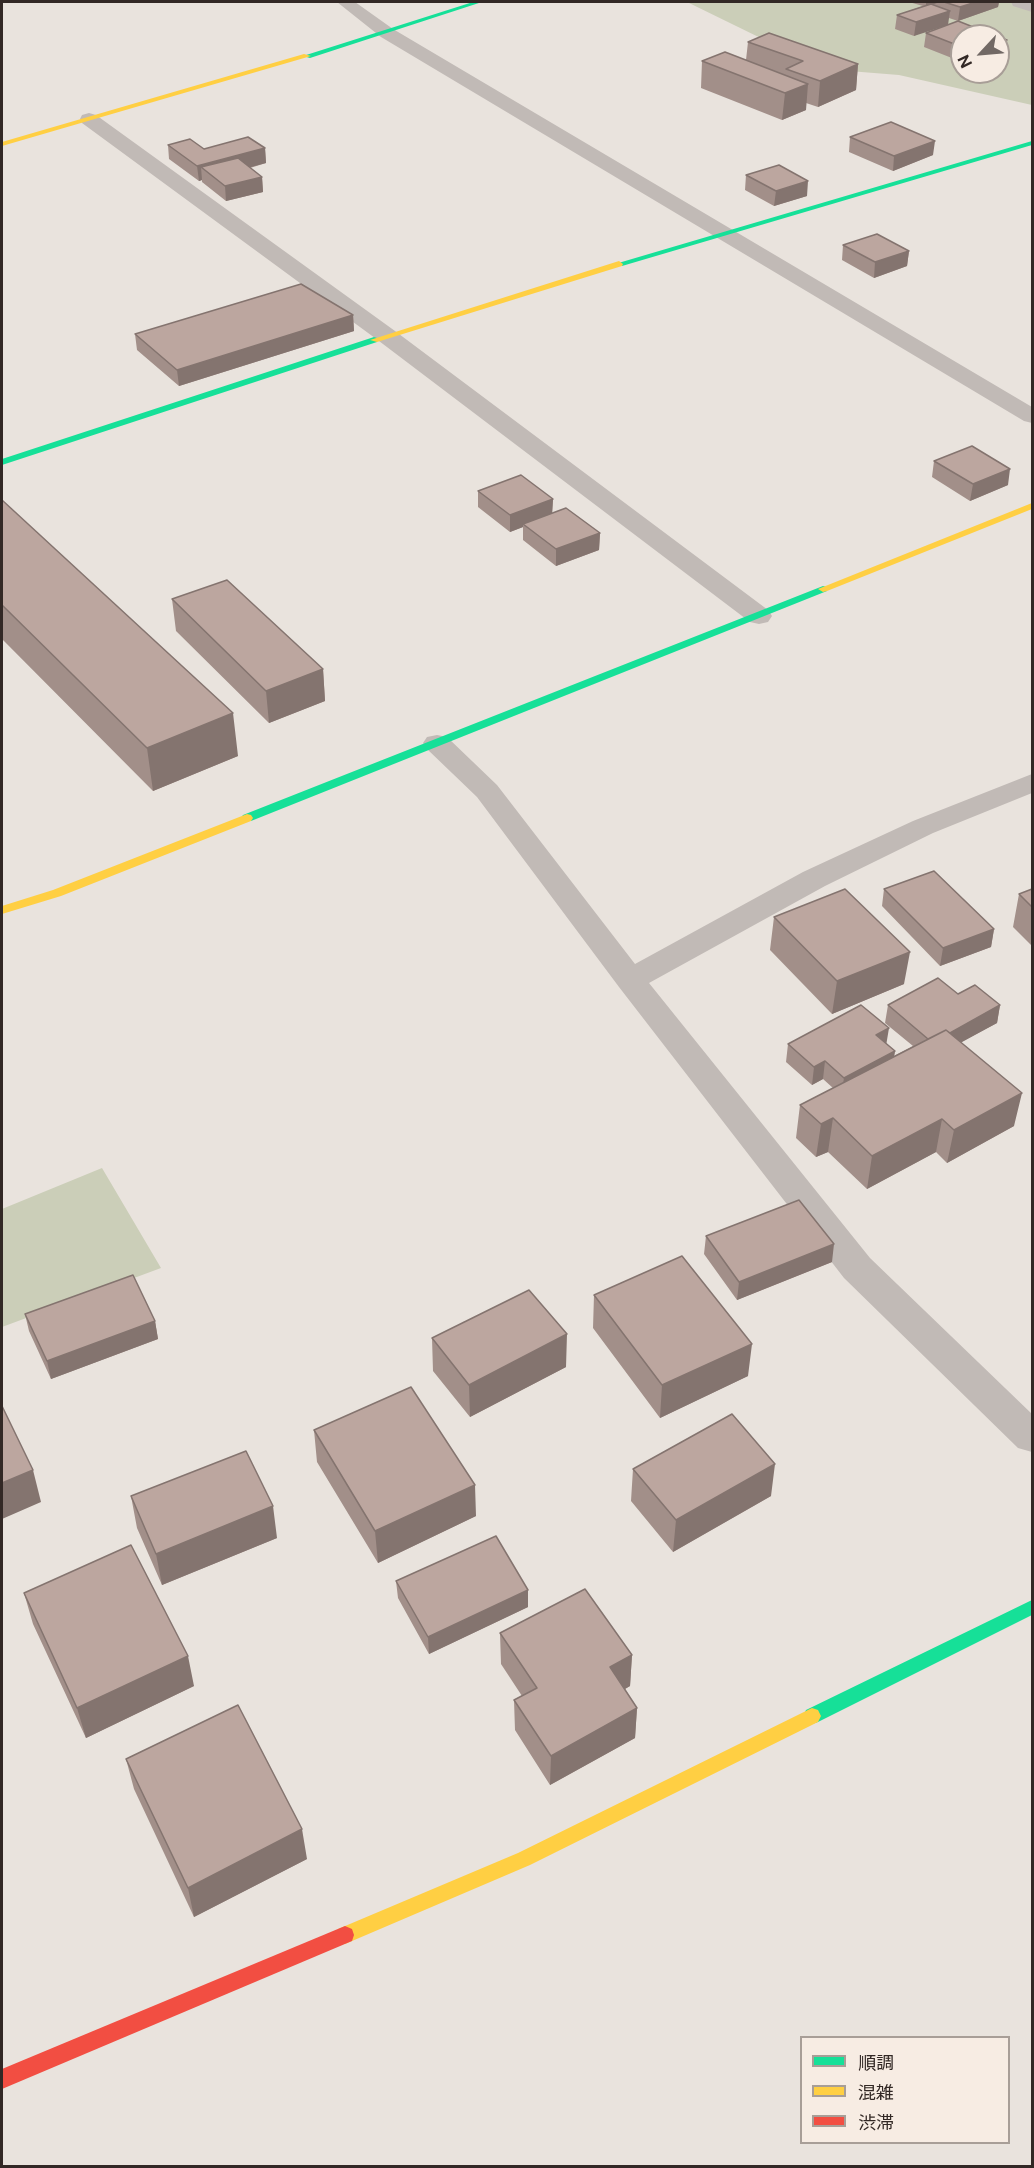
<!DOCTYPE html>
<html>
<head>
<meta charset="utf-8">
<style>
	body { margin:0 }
	#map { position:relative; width:1034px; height:2168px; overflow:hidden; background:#e9e3dd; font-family:"Public Sans","Noto Sans JP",sans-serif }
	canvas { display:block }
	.frame { position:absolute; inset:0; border:3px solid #322825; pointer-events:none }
	.legend { position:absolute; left:800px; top:2036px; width:210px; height:108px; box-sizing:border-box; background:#f7ece3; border:2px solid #a89e97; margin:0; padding:8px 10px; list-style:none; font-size:18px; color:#322825 }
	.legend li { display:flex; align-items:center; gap:12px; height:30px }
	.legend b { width:30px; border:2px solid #a89e97 }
	.north { position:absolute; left:950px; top:24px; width:60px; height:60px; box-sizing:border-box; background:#f7ece3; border:2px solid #a89e97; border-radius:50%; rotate:244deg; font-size:16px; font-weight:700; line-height:24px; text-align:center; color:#322825 }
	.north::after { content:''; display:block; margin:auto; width:21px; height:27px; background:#726965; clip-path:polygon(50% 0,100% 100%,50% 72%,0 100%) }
</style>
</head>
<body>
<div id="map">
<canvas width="1034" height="2168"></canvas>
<div class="frame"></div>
<ul class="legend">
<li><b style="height:8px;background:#16e098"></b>順調</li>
<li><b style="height:8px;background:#ffcf43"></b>混雑</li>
<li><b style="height:8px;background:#f24e42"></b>渋滞</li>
</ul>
<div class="north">N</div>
</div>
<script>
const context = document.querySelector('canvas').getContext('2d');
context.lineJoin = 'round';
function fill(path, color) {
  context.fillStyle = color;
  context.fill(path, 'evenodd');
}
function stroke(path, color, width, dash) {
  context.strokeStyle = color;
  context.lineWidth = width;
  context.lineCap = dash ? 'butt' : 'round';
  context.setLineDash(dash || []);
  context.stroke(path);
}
fill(new Path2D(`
	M687 2H1019L1032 7V105L899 75 824 69ZM962 36H998V72H962Z
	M102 1168 161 1268 2 1327V1209Z`), '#cbceb8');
fill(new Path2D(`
	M337 2H355L393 29 1032 407V423L1024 421 381 37Z
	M1011 2H1032V12L1013 6Z
	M89 113 96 115 395 331 768 610 772 616 768 622 759 624 750 622 379 341 82 123 80 119 82 115Z
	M437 735 447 737 497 785 635 964 803 872 913 821 1032 774V793L933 833 825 886 649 983 870 1258 1032 1414V1452L1018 1448 844 1278 619 987 477 797 427 749 423 743 427 737Z`), '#c1bab6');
fill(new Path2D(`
	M473 2H482L310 58 303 56Z
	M1032 141V145L622 266 615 264Z
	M374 337 377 338V342L2 465V459Z
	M823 586 827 587V591L251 821H243L241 818 243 815Z
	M1032 1600V1615L818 1722 812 1724 806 1722 803 1716 806 1710Z`), '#16e098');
fill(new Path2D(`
	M304 54 311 56 2 146V142Z
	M619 261 623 264 622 266 377 342 370 340Z
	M1032 503V509L827 591 823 592 818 589Z
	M247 814 251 815 253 818 251 821 61 896 2 914V906L53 890Z
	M812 1708 818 1710 821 1716 818 1722 530 1865 345 1944 338 1941 336 1935 338 1929 518 1853Z`), '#ffcf43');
fill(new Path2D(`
	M345 1926 352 1929 354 1935 352 1941 2 2089V2069Z`), '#f24e42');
fill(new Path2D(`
	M909 2H999L998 7 958 21 949 18 914 36 895 29 897 15 923 6Z
	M926 33 962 36V62L924 47Z
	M748 42 858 64 856 90 818 107 806 103V110L782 120 701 88 702 61 746 60Z
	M850 137 933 155 893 171 849 152Z
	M168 145 204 149 265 148 266 163 250 168 262 177 263 192 226 201 202 182V180L199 181 169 159Z
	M746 175 807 196 774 206 745 190Z
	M843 245 909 251 907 266 874 278 842 260Z
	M353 315 354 331 179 386 137 350 135 334Z
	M934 461 1008 485 970 501 932 477Z
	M478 491 553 499 552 513 600 533 599 550 556 566 523 540V527L510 532 478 507Z
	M2 500 238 756 153 791 2 639Z
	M172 599 323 669 325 701 269 723 176 631Z
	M884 889 994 929 991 947 940 966 882 906Z
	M1032 889V946L1013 927 1019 894Z
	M774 917 904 984 832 1014 770 950Z
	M958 994 1000 1005 997 1023 961 1042 1014 1126 947 1163 936 1152 867 1189 828 1152 816 1157 796 1138 800 1105 833 1088 823 1079 812 1085 786 1062 788 1044H886L895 1051 894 1056 913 1046 885 1023 888 1005Z
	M706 1236 832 1262 737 1300 704 1254Z
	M594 1295 748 1376 660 1418 593 1328Z
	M25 1314 155 1321 158 1339 51 1379 29 1331Z
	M432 1338 566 1367 470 1417 433 1371Z
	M314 1430 476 1516 378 1563 317 1462Z
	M633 1469 771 1496 673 1552 631 1501Z
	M131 1496 277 1538 162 1585 137 1528Z
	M396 1581 528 1590V1607L429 1654 398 1598Z
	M24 1593 194 1686 86 1738 33 1624Z
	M500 1633 632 1655 630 1686 625 1689 637 1708 635 1738 550 1785 515 1730 514 1700 522 1696 501 1664Z
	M126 1759 307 1859 194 1917 134 1789Z`), '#a28f89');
fill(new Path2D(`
	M926 2H937V3L926 7Z
	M976 2H999L998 7 958 21 960 7Z
	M950 11 948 25 914 36 916 22Z
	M1007 40 1005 54 998 57V43Z
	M858 64 856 90 818 107 820 81Z
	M808 84 806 110 782 120 785 93Z
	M935 141 933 155 893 171 894 156Z
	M265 148 266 163 213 177 201 167 202 180 199 181 197 166Z
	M262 177 263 192 226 201 225 186Z
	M808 181 807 196 774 206 776 191Z
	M909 251 907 266 874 278 875 262Z
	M353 315 354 331 179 386 177 370Z
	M1010 469 1008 485 970 501 973 484Z
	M553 499 552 516 523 524V527L510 532V515Z
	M600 533 599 550 556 566V549Z
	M323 669 325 701 269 723 266 691Z
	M233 713 238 756 153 791 147 748Z
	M994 929 991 947 940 966 943 948Z
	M910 952 904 984 832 1014 837 981Z
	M1000 1005 997 1023 929 1060 932 1042Z
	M889 1028 886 1046 876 1035Z
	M895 1051 892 1069 841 1096 844 1078Z
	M825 1061 823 1079 812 1085 814 1067Z
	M1022 1093 1014 1126 947 1163 954 1130Z
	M833 1118 828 1152 816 1157 821 1124Z
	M942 1119 936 1152 867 1189 872 1156Z
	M834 1244 832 1262 737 1300 739 1282Z
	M155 1321 158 1339 51 1379 47 1361Z
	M567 1334 566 1367 470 1417 469 1385Z
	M752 1344 748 1376 660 1418 662 1385Z
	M775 1464 771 1496 673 1552 676 1520Z
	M33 1470 41 1502 2 1519V1483Z
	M475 1485 476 1516 378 1563 375 1531Z
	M273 1506 277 1538 162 1585 156 1554Z
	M528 1590V1607L429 1654 428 1637Z
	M632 1655 630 1686 609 1698 610 1667Z
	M188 1656 194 1686 86 1738 77 1708Z
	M637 1708 635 1738 550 1785 551 1756Z
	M302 1829 307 1859 194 1917 188 1888Z`), '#84746f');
const building = new Path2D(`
	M944 2H976L960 7Z
	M931 4 950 11 916 22 897 15Z
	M958 21 996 36H962V47L926 33Z
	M769 33 858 64 820 81 786 69 803 61 748 42Z
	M998 37 1007 40 998 43Z
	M725 52 808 84 785 93 702 61Z
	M891 122 935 141 894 156 850 137Z
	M248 137 265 148 197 166 168 145 190 139 204 149Z
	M238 158 262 177 225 186 201 167Z
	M779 165 808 181 776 191 746 175Z
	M877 234 909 251 875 262 843 245Z
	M301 284 353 315 177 370 135 334Z
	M972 446 1010 469 973 484 934 461Z
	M521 475 553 499 510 515 478 491Z
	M2 500 233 713 147 748 2 605Z
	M566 508 600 533 556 549 523 524Z
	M227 580 323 669 266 691 172 599Z
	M934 871 994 929 943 948 884 889Z
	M845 889 910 952 837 981 774 917Z
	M1032 889V907L1019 894Z
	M938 978 958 994 975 985 1000 1005 950 1033 946 1030 928 1039 888 1005Z
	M861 1005 889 1028 876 1035 895 1051 844 1078 825 1061 814 1067 788 1044Z
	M946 1030 1022 1093 954 1130 942 1119 872 1156 833 1118 821 1124 800 1105Z
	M799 1200 834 1244 739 1282 706 1236Z
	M682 1256 752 1344 662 1385 594 1295Z
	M133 1275 155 1321 47 1361 25 1314Z
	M529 1290 567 1334 469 1385 432 1338Z
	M411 1387 475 1485 375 1531 314 1430Z
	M2 1406 33 1470 2 1483Z
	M732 1414 775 1464 676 1520 633 1469Z
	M246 1451 273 1506 156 1554 131 1496Z
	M496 1536 528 1590 428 1637 396 1581Z
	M131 1545 188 1656 77 1708 24 1593Z
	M585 1589 632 1655 610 1667 637 1708 551 1756 514 1700 537 1688 500 1633Z
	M238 1705 302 1829 188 1888 126 1759Z`);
fill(building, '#bca69f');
stroke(building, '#84746f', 1.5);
</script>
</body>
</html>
